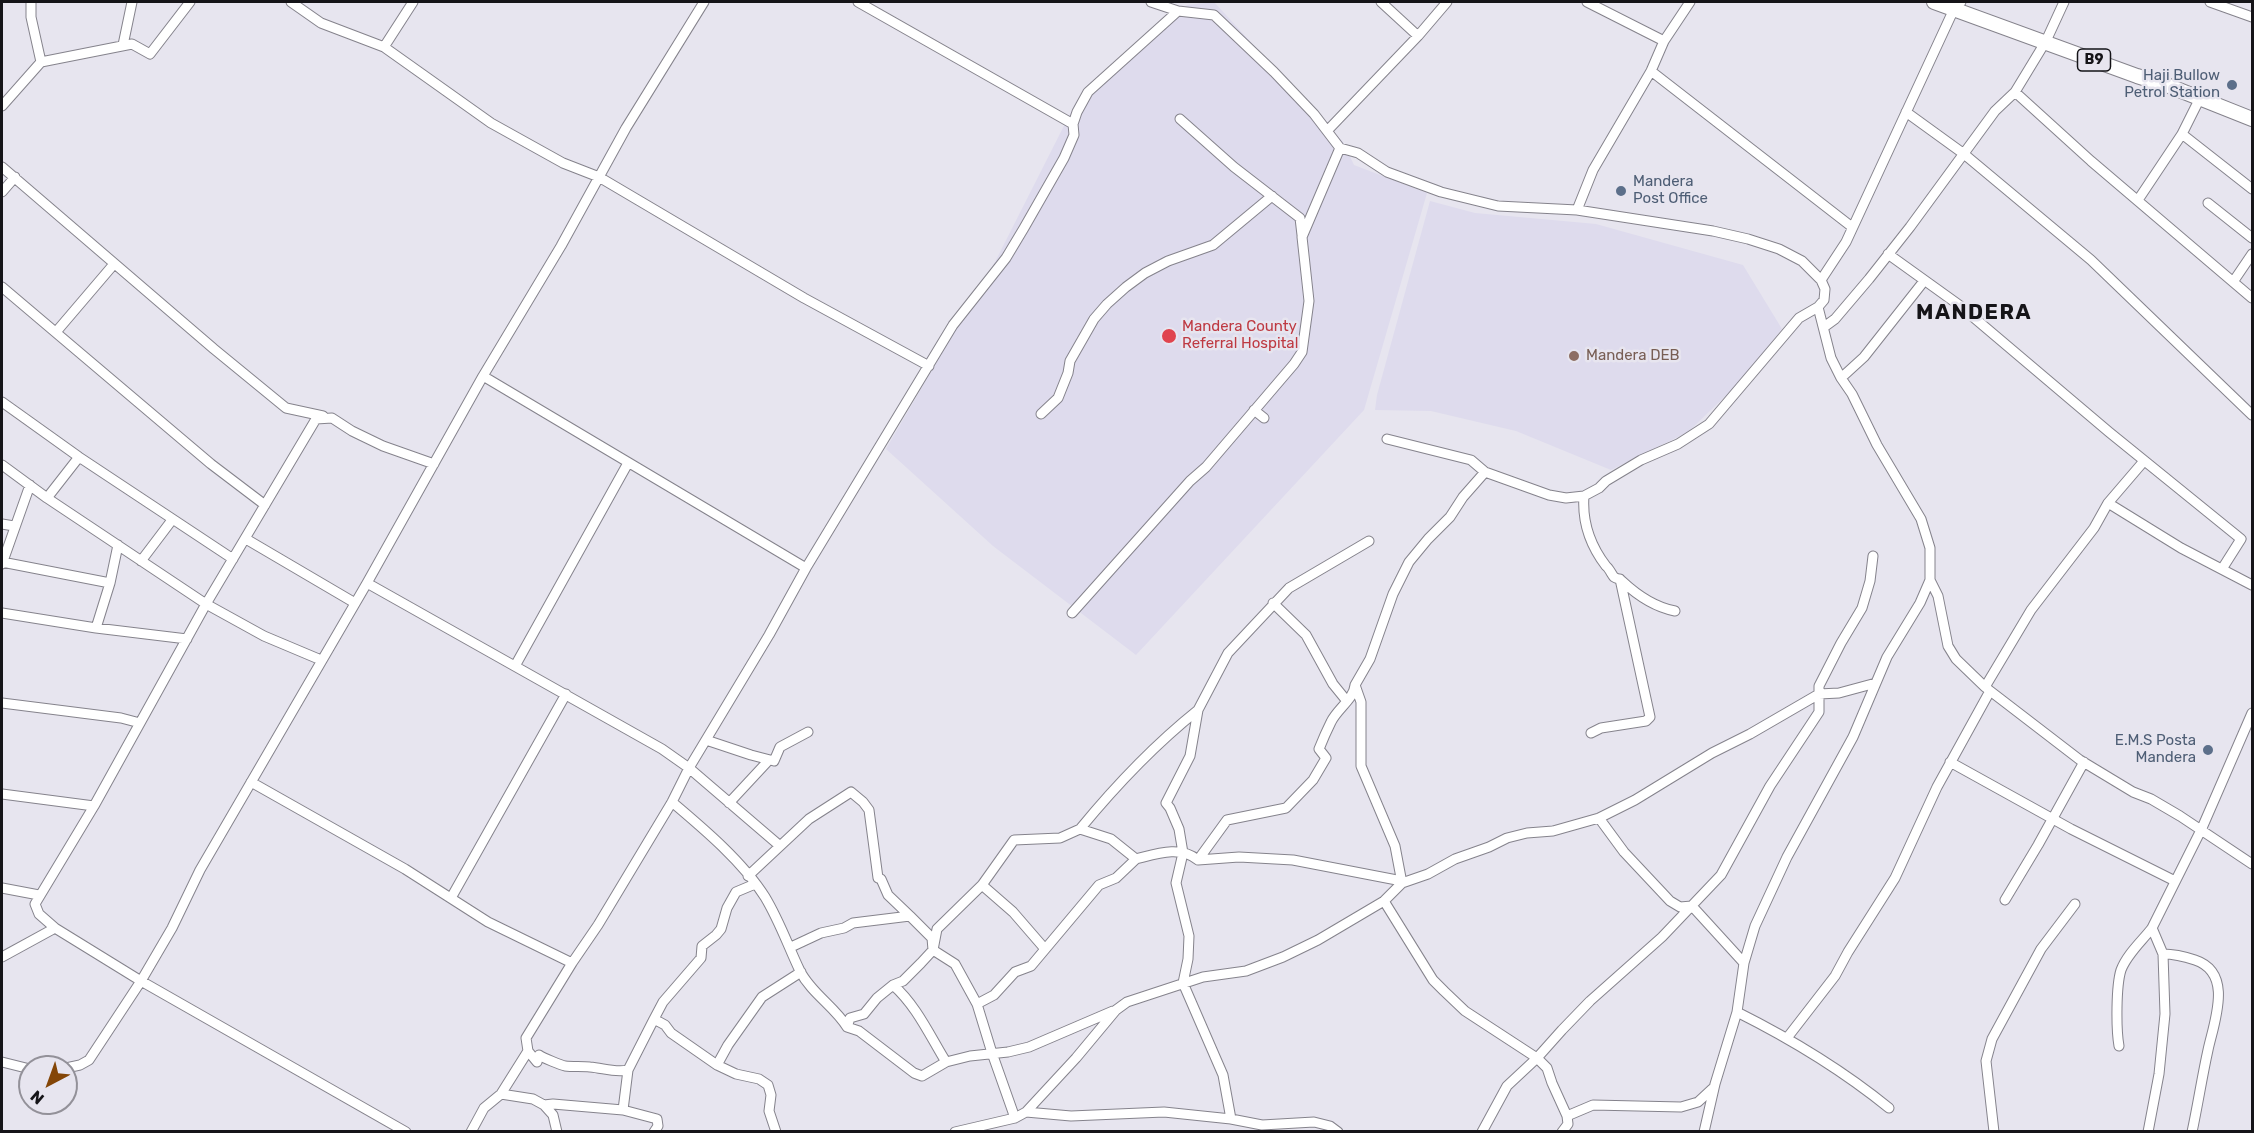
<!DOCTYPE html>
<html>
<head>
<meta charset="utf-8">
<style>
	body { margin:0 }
	#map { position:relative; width:2254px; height:1133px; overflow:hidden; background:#e7e5ef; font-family:Rubik,sans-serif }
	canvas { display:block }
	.frame { position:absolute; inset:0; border:3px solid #151418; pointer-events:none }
	.north { position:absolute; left:18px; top:1055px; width:60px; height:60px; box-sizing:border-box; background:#e7e5ef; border:2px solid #939199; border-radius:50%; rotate:221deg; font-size:16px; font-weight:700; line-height:24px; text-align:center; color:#151418 }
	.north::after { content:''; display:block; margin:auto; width:21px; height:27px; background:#844607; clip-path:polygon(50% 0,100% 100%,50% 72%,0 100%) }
</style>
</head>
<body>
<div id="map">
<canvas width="2254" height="1133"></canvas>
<div class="frame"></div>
<div class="north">N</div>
</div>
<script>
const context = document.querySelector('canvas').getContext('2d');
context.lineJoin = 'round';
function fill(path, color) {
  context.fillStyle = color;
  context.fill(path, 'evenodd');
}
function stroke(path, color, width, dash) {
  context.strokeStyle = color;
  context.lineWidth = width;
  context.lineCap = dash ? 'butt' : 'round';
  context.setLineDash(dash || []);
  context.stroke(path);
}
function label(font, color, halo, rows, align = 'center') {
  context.font = font + ' Rubik,sans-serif';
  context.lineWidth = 5;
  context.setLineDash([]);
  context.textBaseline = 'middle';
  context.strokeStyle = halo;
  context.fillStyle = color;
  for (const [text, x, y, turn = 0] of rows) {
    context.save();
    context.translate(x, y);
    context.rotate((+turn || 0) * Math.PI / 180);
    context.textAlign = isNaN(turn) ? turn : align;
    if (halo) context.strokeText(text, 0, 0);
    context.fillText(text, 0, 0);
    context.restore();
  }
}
fill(new Path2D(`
	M1214 2 1343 142 1354 165 1427 193 1364 410 1136 655 993 546 886 449 995 262 1075 104 1187 5Z
	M1430 201 1475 213 1596 224 1743 265 1782 329 1739 383 1688 432 1611 470 1516 431 1431 411 1375 410 1377 395Z`), '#dedbed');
const minor = new Path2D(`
	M31 2V17L41 62
	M291 2 321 23 384 47 491 123 563 163 599 177 804 298 929 366
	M858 2 1073 124
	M1151 2 1178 11 1214 15 1274 72 1314 114 1340 148 1358 153 1387 172 1441 192 1498 206 1577 210 1713 231 1748 239 1779 249 1802 261 1821 280 1825 289 1824 300 1818 307 1831 358 1841 378 1852 394 1877 445 1921 519 1930 548V580L1938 596 1948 646 1956 659 1985 687 2080 760 2133 792 2151 799 2180 816 2252 864
	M1381 2 1418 36
	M1587 2 1664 41
	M2210 2 2252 17
	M123 45 132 2
	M384 47 413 2
	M1651 71 1852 227
	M2015 92 2091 161 2252 298
	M2 106 41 62 132 44 150 54 190 2
	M1906 112 1964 154 2091 260 2252 415
	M1180 119 1234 167 1300 218 1302 235
	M1327 131 1418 36 1447 2
	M2182 134 2252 189
	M2 167 214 349 286 408 323 416
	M2 192 15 177
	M2138 200 2182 134 2200 98
	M2208 203 2252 238
	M1577 210 1593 170 1651 71 1664 41 1690 2
	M1888 254 1959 305 2109 432 2241 539 2222 569
	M1821 280 1846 242 1954 9 1961 2
	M2233 282 2252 254
	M2 287 211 464 265 505
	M1824 327 1835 319 1869 279 1910 227 1995 111 2015 92 2046 41 2064 2
	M56 332 114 264
	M483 376 806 568
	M1841 378 1864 357 1924 281
	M2 402 79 457 233 559
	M1254 410 1264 418
	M1041 414 1058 398 1068 373 1070 361 1094 319 1107 304 1126 287 1145 273 1168 261 1213 245 1272 196
	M1387 439 1471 460 1485 472 1549 495 1566 498 1584 496 1599 488 1606 481 1641 460 1678 444 1709 424 1799 318 1818 307
	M2 465 47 498 206 604 264 636 321 660
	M1584 496C1582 522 1590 545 1606 566 1609 568 1612 575 1614 577 1617 579 1620 579 1622 581 1638 596 1654 607 1675 611
	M47 498 79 457
	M2108 503 2181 548 2252 585
	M2 524 14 526
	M246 539 355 603
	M141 561 172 520
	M2 562 110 583
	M2 564 30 485
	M367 583 662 749 689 768 780 846
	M1273 603 1306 635 1333 684 1346 700
	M2 613 96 628 187 639
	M1072 613 1190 481 1206 467 1294 364 1302 352 1309 301 1302 237 1340 148
	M96 628 110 583 118 545
	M515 666 628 463
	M1985 687 2031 610 2094 528 2108 503 2144 461
	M2 703 121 718 140 723
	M1591 733 1601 728 1646 721 1650 717 1620 579
	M706 740 751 755 774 761 780 747 808 732
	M1950 762 2071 829 2175 881
	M251 782 405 869 488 922 572 963
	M2 794 94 806
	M672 802C704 829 743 862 765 897 780 922 788 946 800 971 811 993 835 1007 847 1027L859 1031 914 1073 922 1076 946 1062 970 1056 1008 1052 1029 1047 1113 1011
	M729 803 769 760
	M1599 818 1624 852 1670 901 1680 907 1692 906 1744 963
	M1080 829C1117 784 1153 746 1198 710
	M1198 860 1227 820 1286 808 1313 780 1326 758 1319 749C1323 739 1327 730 1331 722 1337 709 1354 699 1355 685
	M748 876 809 819 851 792 863 802 869 810 878 878 881 879 888 895 910 916
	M1402 883 1395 846 1361 766V702L1355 685 1370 659 1393 594 1409 562 1428 539 1450 517 1463 497 1485 472
	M755 884 736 892 727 908 721 929 716 935 702 946 701 958 663 1002 654 1019 665 1025 671 1033 717 1065 736 1074 759 1079 768 1085 771 1095 769 1111 776 1132
	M982 885 1013 912 1045 949
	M2 888 39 895
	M451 898 566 694
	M2005 900 2038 845 2084 762
	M1384 901 1433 980 1444 991 1465 1011 1537 1058 1547 1068 1552 1083 1567 1116 1568 1124 1562 1132
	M791 947 821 933 844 928 853 923 910 916 932 938 933 950 955 964 977 1004 992 1053 1015 1118
	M2163 954C2175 954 2183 956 2195 960 2234 973 2214 1022 2208 1050 2202 1077 2198 1104 2192 1132
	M2 957 55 928
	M893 985C916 1005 930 1036 946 1062
	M977 1004 994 995 1015 972 1031 966 1099 885 1116 878 1136 859
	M1737 1012C1791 1039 1841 1069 1889 1108
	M847 1027 850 1018 864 1014 877 998 893 985 903 981 921 963 933 950 937 929 982 885 1014 840 1060 838 1080 829 1111 839 1136 859C1156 854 1180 845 1198 860L1239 857 1293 860 1402 881
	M1787 1038 1835 976 1848 952 1895 878 1937 787 1990 691
	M2119 1046C2116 1029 2116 986 2121 970 2127 954 2142 941 2152 928
	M528 1051 537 1062 539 1055C543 1058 561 1065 565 1066 573 1067 582 1066 590 1067 603 1068 615 1073 628 1070
	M2 1062 30 1069
	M717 1065 728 1045 762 997 801 972
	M66 1068 80 1065 89 1060 141 981 172 928 200 870 367 583 483 376 561 246 626 128 704 2
	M501 1094 533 1099 544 1105 553 1104 623 1110 628 1070 654 1019
	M544 1105 553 1115 557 1132
	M623 1110 657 1119 658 1126 654 1132
	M1026 1112 1071 1116 1164 1112 1231 1119 1262 1125 1314 1122 1330 1126 1338 1132
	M1567 1116 1593 1105 1681 1107 1698 1102 1712 1089
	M1231 1119 1223 1075 1183 983 1188 959 1189 936 1176 883 1183 853 1179 829 1170 808 1166 803 1190 756 1198 710 1228 653 1289 588 1369 541
	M406 1132 141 981 55 928 39 914 35 904 94 806 206 604 316 419 332 418 352 431 383 446 434 464
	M471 1132 484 1108 501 1094 528 1051 526 1038 572 963 598 925 672 802 689 768 769 635 806 568 953 325 1006 258 1024 228 1064 158 1074 135 1073 124 1077 112 1088 92 1178 11
	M955 1132 1015 1118 1026 1112 1076 1058 1116 1010 1127 1002 1203 977 1246 971 1283 957 1318 940 1384 901 1402 883 1428 874 1455 859 1489 847 1507 838 1527 833 1553 831 1599 818 1635 800 1712 753 1750 734 1819 694 1839 693 1876 683
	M1482 1132 1507 1086 1537 1058 1562 1030 1590 1001 1662 937 1721 875 1770 786 1819 712V686L1841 643 1862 608 1870 581 1873 556
	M1704 1132 1715 1084 1737 1012 1744 963 1755 926 1787 857 1853 737 1887 657 1920 603 1930 580
	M1994 1132 1986 1061 1992 1039 2041 949 2075 904
	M2148 1132 2159 1074 2165 1014 2163 954 2152 928 2202 828 2252 713`);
const highway = new Path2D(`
	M1934 2 2137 76 2169 86 2252 119`);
stroke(minor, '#85838c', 11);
stroke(highway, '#85838c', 16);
stroke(minor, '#fff', 9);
stroke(highway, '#fff', 14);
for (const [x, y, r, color] of [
	[2232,85,6,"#5c6f8a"],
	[1621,191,6,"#5c6f8a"],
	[1169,336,8,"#e0444e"],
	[1574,356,6,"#8d6e63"],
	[2208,750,6,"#5c6f8a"]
]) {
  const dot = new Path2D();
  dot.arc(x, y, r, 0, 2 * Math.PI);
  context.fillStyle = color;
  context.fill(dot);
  stroke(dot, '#e7e5ef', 2);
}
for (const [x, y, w] of [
	[2094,60,33]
]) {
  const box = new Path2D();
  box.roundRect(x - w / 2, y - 11, w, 22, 4.5);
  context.fillStyle = '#e7e5ef';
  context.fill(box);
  stroke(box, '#151418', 1.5);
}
label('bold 14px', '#151418', null, [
	["B9",2094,60]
]);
label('15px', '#4e5e75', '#e7e5ef', [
	["Haji Bullow",2220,76],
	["Petrol Station",2220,93],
	["Mandera",1633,182,"left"],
	["Post Office",1633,199,"left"],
	["E.M.S Posta",2196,741],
	["Mandera",2196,758]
], 'right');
label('15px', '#be3a42', '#e7e5ef', [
	["Mandera County",1182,327],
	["Referral Hospital",1182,344]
], 'left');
label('15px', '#785e54', '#e7e5ef', [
	["Mandera DEB",1586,356]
], 'left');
context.letterSpacing = '1.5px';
label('bold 21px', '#151418', '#e7e5ef', [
	["MANDERA",1974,313]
]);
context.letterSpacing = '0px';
</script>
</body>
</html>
